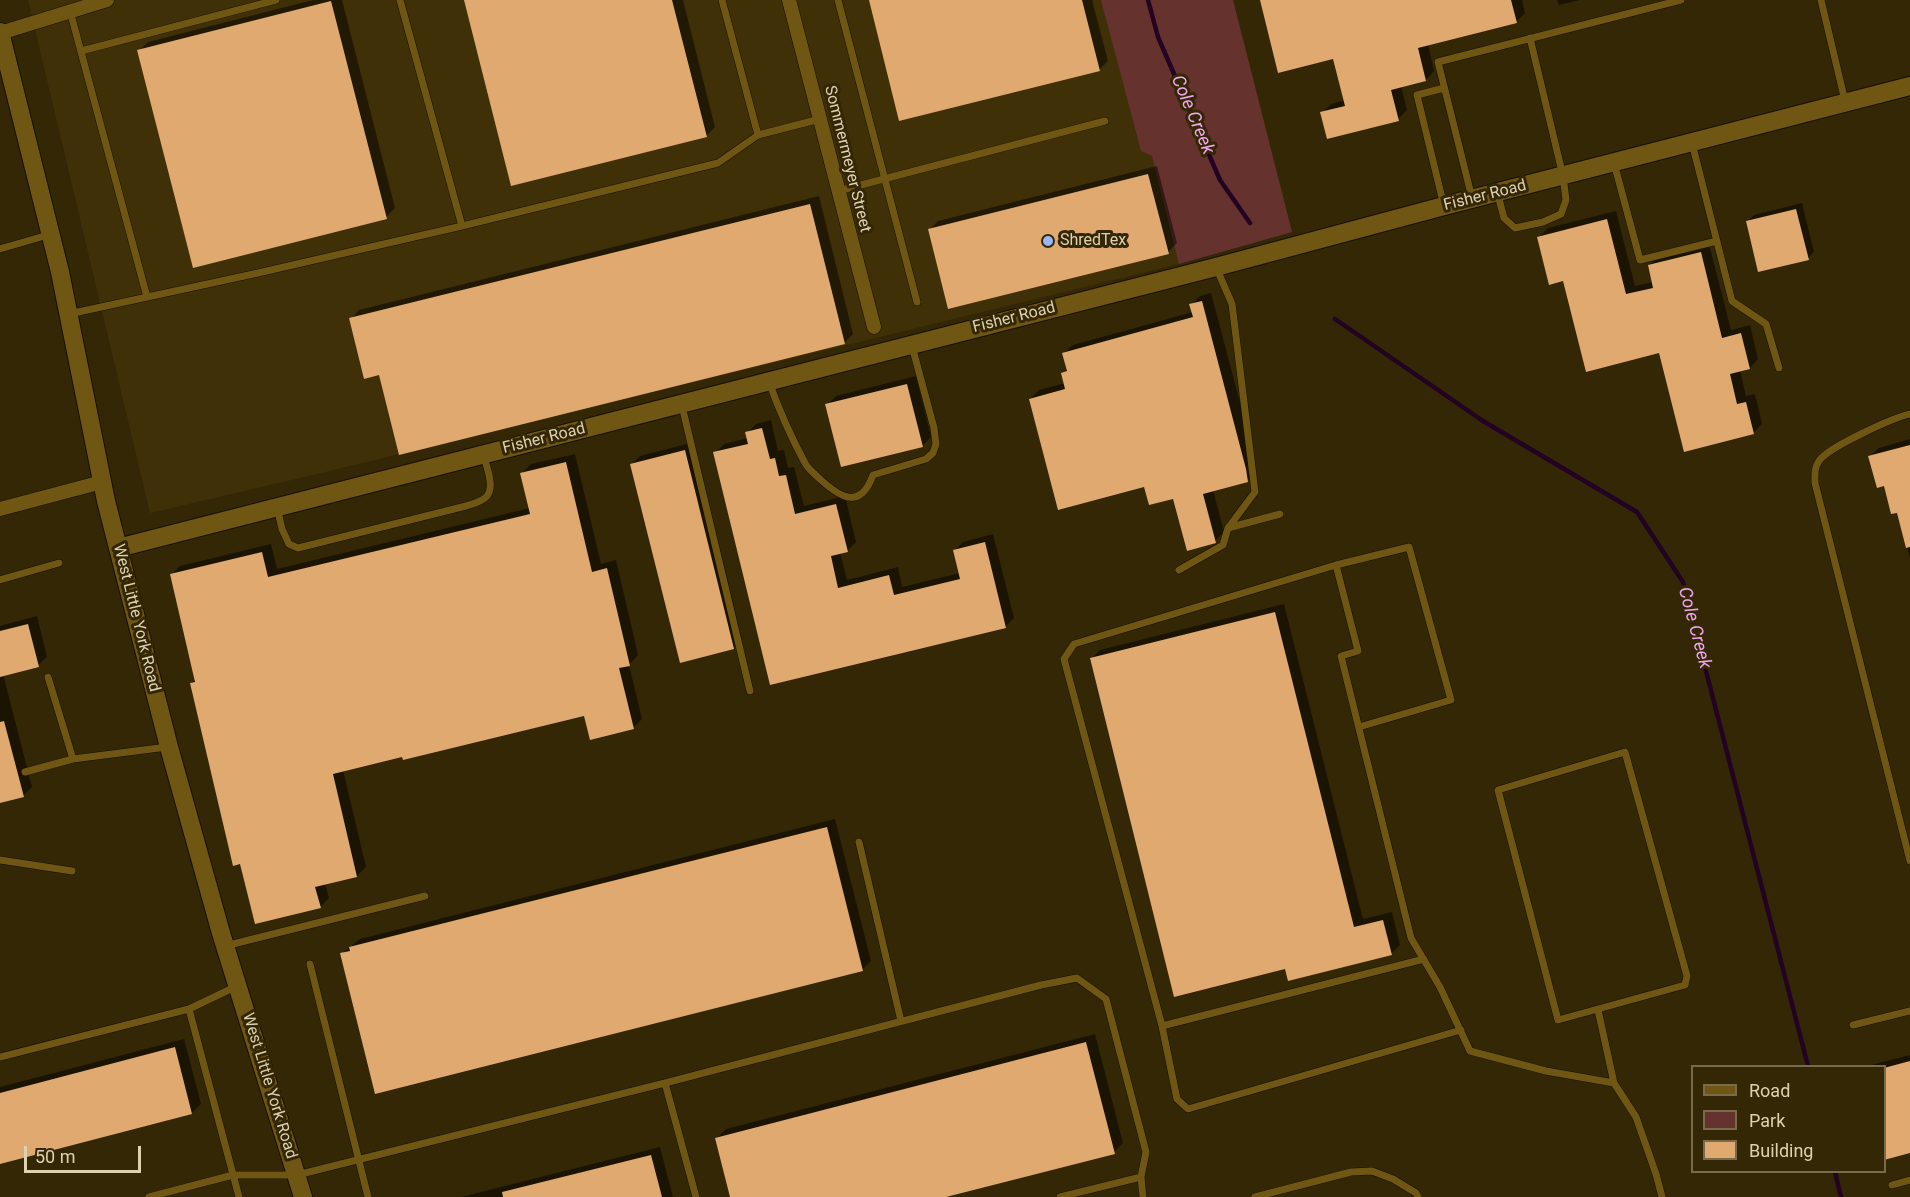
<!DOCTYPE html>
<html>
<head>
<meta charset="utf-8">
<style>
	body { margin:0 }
	#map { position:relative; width:1910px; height:1197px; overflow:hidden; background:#342705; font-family:Roboto,sans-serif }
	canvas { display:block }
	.legend { position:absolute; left:1691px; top:1065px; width:195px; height:108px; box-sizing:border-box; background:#342705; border:2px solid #786b4a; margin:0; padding:8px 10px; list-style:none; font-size:18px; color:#ded1b2 }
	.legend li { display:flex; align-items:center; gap:12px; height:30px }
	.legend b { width:30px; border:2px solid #786b4a }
	.scale { position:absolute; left:24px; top:1146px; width:117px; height:27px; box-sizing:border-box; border:3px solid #ded1b2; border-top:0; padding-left:8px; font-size:18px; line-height:21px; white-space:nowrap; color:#ded1b2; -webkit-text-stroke:4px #342705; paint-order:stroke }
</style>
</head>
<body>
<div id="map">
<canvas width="1910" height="1197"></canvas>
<ul class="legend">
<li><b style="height:8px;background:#6f5613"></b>Road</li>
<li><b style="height:16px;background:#65322d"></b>Park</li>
<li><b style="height:16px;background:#dfa96f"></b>Building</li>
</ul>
<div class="scale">50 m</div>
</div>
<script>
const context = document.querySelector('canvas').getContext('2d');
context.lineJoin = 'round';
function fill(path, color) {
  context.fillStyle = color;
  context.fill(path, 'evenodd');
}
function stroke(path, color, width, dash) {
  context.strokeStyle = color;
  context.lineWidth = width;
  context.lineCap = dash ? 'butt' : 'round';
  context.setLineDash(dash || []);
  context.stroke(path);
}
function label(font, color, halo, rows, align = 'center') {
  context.font = font + ' Roboto,sans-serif';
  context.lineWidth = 6;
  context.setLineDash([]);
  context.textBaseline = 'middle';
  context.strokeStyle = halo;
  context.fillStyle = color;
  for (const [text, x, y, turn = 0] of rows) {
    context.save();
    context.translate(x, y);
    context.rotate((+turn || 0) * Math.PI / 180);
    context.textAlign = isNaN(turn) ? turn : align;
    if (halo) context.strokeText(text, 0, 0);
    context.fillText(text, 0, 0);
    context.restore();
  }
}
fill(new Path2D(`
	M28 0H1233L1292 232 1179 264 309 476 150 513Z`), '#3f3008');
fill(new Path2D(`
	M1101 0H1233L1292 232 1179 264 1152 156 1141 151Z`), '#65322d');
fill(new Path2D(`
	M313 0H342L395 208 386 217 139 51 148 42Z
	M466 0H683L715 127 706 136Z
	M870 0H1092L1108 61 1099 70Z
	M1262 0H1522L1525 13 1516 22 1428 44 1434 71 1426 80 1401 86 1407 110 1398 119 1322 113 1331 104 1345 100 1334 57Z
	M1557 0H1580L1559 5Z
	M1157 166 1177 243 1168 252 929 230 938 221Z
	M819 196 853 334 844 343 380 373 351 319 359 310Z
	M1802 203 1814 252 1808 258 1747 222 1754 215Z
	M1616 211 1635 286 1653 282 1649 265 1658 257 1709 244 1731 330 1750 325 1758 359 1750 368 1740 370 1746 396 1755 394 1762 424 1753 433 1660 351 1564 280 1539 237 1548 228Z
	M1211 293 1255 459 1256 472 1247 481 1213 490 1224 532 1215 541 1174 497 1145 486 1030 399 1039 390 1065 383 1063 374 1068 368 1064 353 1073 345 1193 312 1191 305 1200 296Z
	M916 376 931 437 922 446 827 405 836 396Z
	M771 420 778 451 784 450 788 468 794 467 804 506 845 496 856 542 847 551 840 552 847 580 898 567 902 587 960 573 954 551 963 542 993 534 1014 618 1005 627 771 683 715 453 724 444 748 438 747 433 756 424Z
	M1910 439V558L1898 511 1870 456 1879 448Z
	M694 442 742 639 733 648 631 465 640 456Z
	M575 454 601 564 616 560 638 655 629 665 642 719 633 728 585 715 343 770 366 867 357 876 325 883 329 898 320 907 242 862 191 683 196 679 171 575 180 566 271 544 277 569 530 508 522 473 531 464Z
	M1284 604 1363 919 1392 912 1400 945 1391 954 1286 967 1091 659 1100 650Z
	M37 616 47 657 38 665 3 674 32 787 23 796 0 802V626Z
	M835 819 871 961 862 970 341 954 360 939Z
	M1095 1034 1123 1143 1114 1152 940 1197H732L717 1138 726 1129Z
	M184 1039 201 1104 192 1113 0 1163V1087Z
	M1910 1055V1152L1884 1158V1066H1867Z
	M660 1147 673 1197H461Z`), '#0007');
stroke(new Path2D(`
	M1148 0 1158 37 1220 180 1250 223
	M1335 319 1483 421 1637 512 1683 582 1808 1066
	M1835 1172 1841 1197`), '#230224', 4.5);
fill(new Path2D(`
	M464 0H672L707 137 511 186Z
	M869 0H1082L1100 71 899 121Z
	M1260 0H1511L1517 23 1418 48 1426 81 1391 90 1399 121 1327 139 1320 112 1345 106 1333 59 1278 73Z
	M331 1 387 219 193 268 137 50Z
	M1148 174 1169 254 948 309 928 229Z
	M810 204 845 344 399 455 379 375 364 379 349 318Z
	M1796 209 1809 260 1758 272 1746 221Z
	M1607 219 1626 294 1653 288 1648 265 1701 252 1722 338 1741 333 1750 369 1730 374 1737 404 1746 402 1754 434 1684 452 1659 353 1586 372 1563 281 1549 285 1537 237Z
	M1202 301 1246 469 1248 482 1203 494 1216 543 1187 551 1173 499 1149 505 1144 487 1058 510 1029 399 1065 389 1061 373 1067 371 1062 353 1193 317 1189 304Z
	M907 384 923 447 841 467 825 404Z
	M762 428 770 459 775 458 779 476 786 475 795 514 836 504 848 552 831 556 838 588 889 575 894 595 960 579 953 550 985 542 1006 628 770 685 713 452 748 444 745 432Z
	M1910 445V547L1906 548 1897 513 1891 514 1884 486 1877 488 1868 456Z
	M685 450 734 649 680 663 630 464Z
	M566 462 592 572 607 568 630 666 619 668 634 729 590 740 584 716 403 760 402 757 333 774 357 877 315 887 321 908 255 924 240 864 233 866 190 683 195 682 170 574 262 552 268 577 530 514 520 473Z
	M1275 612 1354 927 1383 920 1392 955 1288 981 1285 969 1174 997 1090 658Z
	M28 624 39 667 0 677V631Z
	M4 721 24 797 0 803V722Z
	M827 827 863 971 375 1094 340 953 350 951 349 947Z
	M1086 1042 1115 1154 946 1197H730L715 1138Z
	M175 1047 192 1114 0 1164V1093Z
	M1910 1061V1153L1884 1160V1068Z
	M651 1155 662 1197H503L502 1192Z`), '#dfa96f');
const lane = new Path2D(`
	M400 0 462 226
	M722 0 758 135
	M838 0 917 302
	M1821 0 1845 101
	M70 11 147 297
	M81 51 276 0
	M1692 143 1732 301 1766 324 1779 368
	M1614 163 1640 260 1717 241
	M838 191 1105 121
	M1498 195 1504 218 1515 228 1543 222 1561 214 1566 200 1563 176 1530 38
	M1472 198 1438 62 1681 0
	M1444 206 1417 95 1444 88
	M0 249 48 235
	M1216 267 1232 304 1255 492 1228 528
	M69 314 258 273 462 226 718 163 758 135 820 119
	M769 382C779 410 791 437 805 463 809 470 816 475 821 480 843 500 861 508 873 475L926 459 933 453 936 444 934 428 912 346
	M682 406 750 691
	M1910 414C1893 418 1828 447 1819 461 1814 468 1815 475 1815 483L1910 861
	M277 507 282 529 289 544 298 548 466 506C472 504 480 502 485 498 496 490 487 468 484 457
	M1336 565 1074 644 1064 659 1162 1026 1424 959
	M1179 570 1223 545 1228 528 1280 514
	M0 580 59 563
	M48 677 73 759
	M1359 727 1451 700 1409 547 1336 565 1358 651 1341 656 1411 938 1440 987 1470 1051 1546 1071 1614 1083
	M1625 752 1687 976 1685 985 1558 1020 1498 790Z
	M25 772 73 759 167 747
	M859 842 901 1021
	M0 860 72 871
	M225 946 425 896
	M310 964 368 1197
	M189 1009 239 1197
	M1598 1010 1614 1083 1636 1117 1656 1174 1662 1197
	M1853 1025 1910 1011
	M1162 1026 1177 1099 1188 1109 1461 1030
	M0 1057 189 1009 235 987
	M665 1083 696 1197
	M1892 1185 1910 1180
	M149 1197 233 1175H297L665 1083 1041 985 1077 978 1106 999 1146 1152 1141 1177 1143 1197
	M1060 1197 1141 1177
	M1255 1197 1351 1172 1372 1171 1393 1179 1416 1193 1418 1197`);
const street = new Path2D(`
	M789 0 874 327
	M0 33 107 0
	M0 509 102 482`);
const secondary = new Path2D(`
	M0 32 60 272 106 501 169 747 221 933 303 1197
	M118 548 1216 267 1444 206 1910 86`);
stroke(lane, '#181101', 8);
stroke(street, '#181101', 15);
stroke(secondary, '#181101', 20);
stroke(lane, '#6f5613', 7);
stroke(street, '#6f5613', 14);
stroke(secondary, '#6f5613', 18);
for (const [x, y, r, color] of [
	[1048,241,6,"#99b5fd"]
]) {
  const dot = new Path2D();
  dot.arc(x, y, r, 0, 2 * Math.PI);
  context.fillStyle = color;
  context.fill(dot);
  stroke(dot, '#342705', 2);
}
label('16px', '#ded1b2', '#342705', [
	["Sommermeyer Street",847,159,76],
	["Fisher Road",1485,196,-14],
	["Fisher Road",1014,318,-14],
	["Fisher Road",544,439,-14],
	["West Little York Road",136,618,76],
	["West Little York Road",269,1086,73]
]);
label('16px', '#ded1b2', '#342705', [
	["ShredTex",1060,241]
], 'left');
label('italic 18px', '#f1a7f0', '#342705', [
	["Cole Creek",1192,115,67],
	["Cole Creek",1694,628,75]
]);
</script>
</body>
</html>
